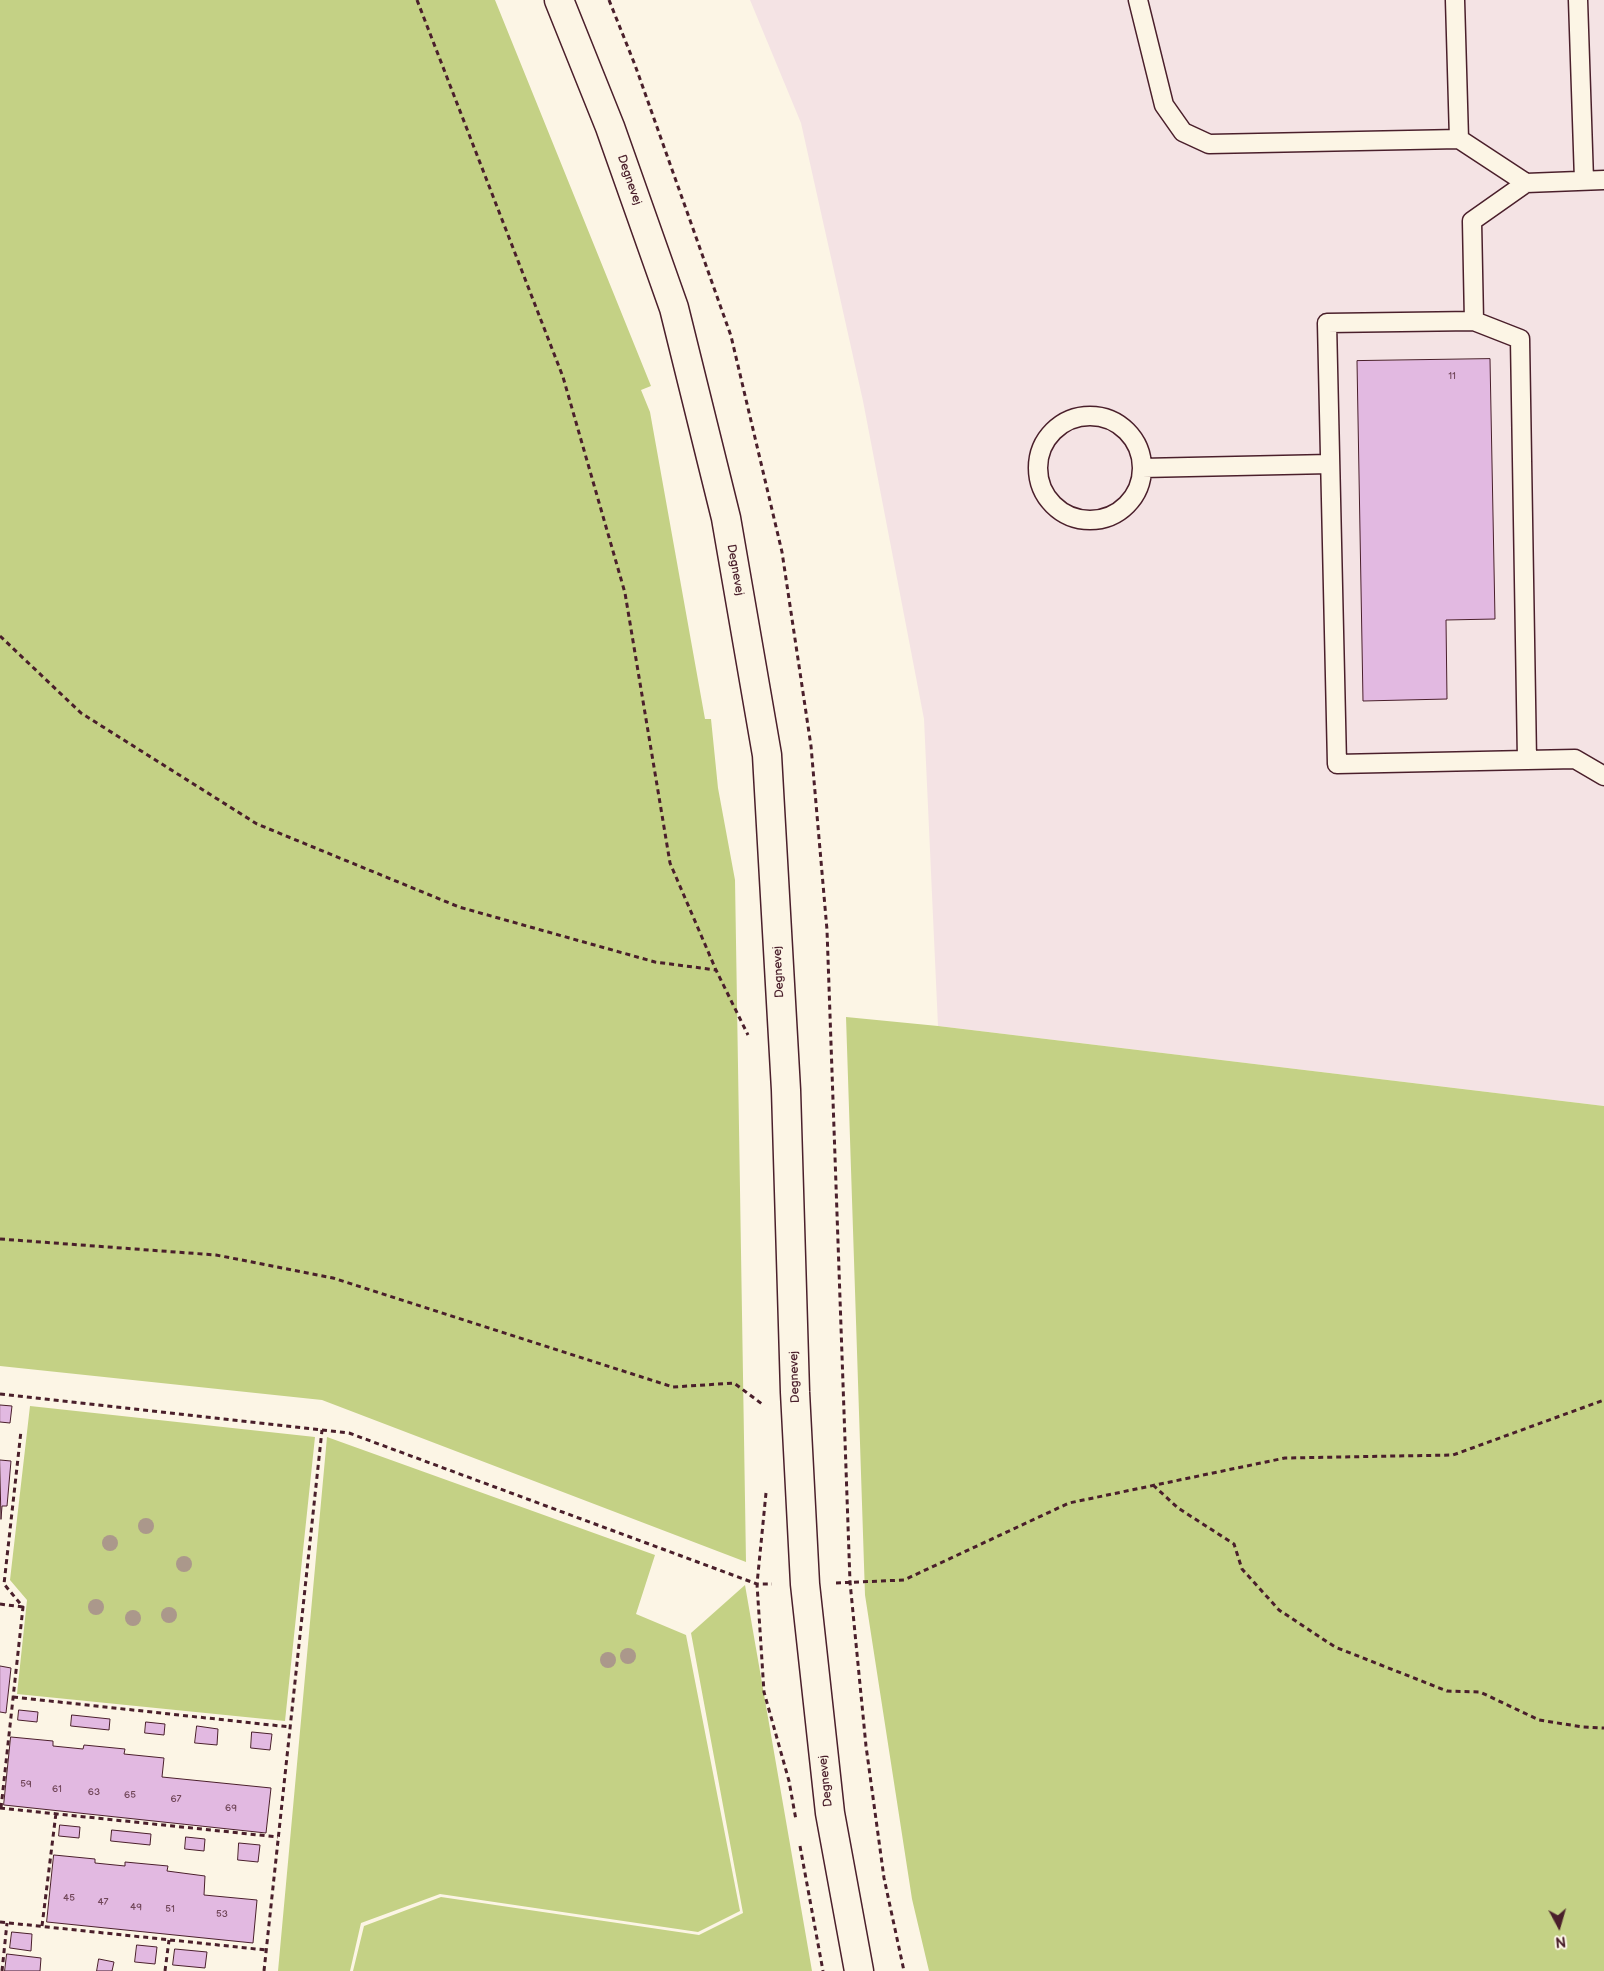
<!DOCTYPE html>
<html>
<head>
<meta charset="utf-8">
<style>
	body { margin:0 }
	#map { position:relative; width:1604px; height:1971px; overflow:hidden; background:#fcf5e5; font-family:"Balsamiq Sans",sans-serif }
	canvas { display:block }
	.north { position:absolute; left:1534px; top:1901px; width:50px; height:50px; -webkit-text-stroke:4px #fcf5e5; paint-order:stroke; rotate:174deg; font-size:14px; font-weight:700; line-height:20px; text-align:center; color:#4a1f2b }
	.north::after { content:''; display:block; margin:auto; width:18px; height:22px; background:#4a1f2b; clip-path:polygon(50% 0,100% 100%,50% 72%,0 100%) }
</style>
</head>
<body>
<div id="map">
<canvas width="1604" height="1971"></canvas>
<div class="north">N</div>
</div>
<script>
const context = document.querySelector('canvas').getContext('2d');
context.lineJoin = 'round';
function fill(path, color) {
  context.fillStyle = color;
  context.fill(path, 'evenodd');
}
function stroke(path, color, width, dash) {
  context.strokeStyle = color;
  context.lineWidth = width;
  context.lineCap = dash ? 'butt' : 'round';
  context.setLineDash(dash || []);
  context.stroke(path);
}
function label(font, color, halo, rows, align = 'center') {
  context.font = font + ' "Balsamiq Sans",sans-serif';
  context.lineWidth = 4;
  context.setLineDash([]);
  context.textBaseline = 'middle';
  context.strokeStyle = halo;
  context.fillStyle = color;
  for (const [text, x, y, turn = 0] of rows) {
    context.save();
    context.translate(x, y);
    context.rotate((+turn || 0) * Math.PI / 180);
    context.textAlign = isNaN(turn) ? turn : align;
    if (halo) context.strokeText(text, 0, 0);
    context.fillText(text, 0, 0);
    context.restore();
  }
}
fill(new Path2D(`
	M750 0H1604V1106L938 1026 924 719 863 401 801 123Z`), '#f4e3e4');
fill(new Path2D(`
	M0 0H495L651 386 641 390 650 412 705 719H711L718 788 735 880 746 1562 322 1400 0 1366Z
	M846 1017 938 1026 1604 1106V1971H929L912 1899 865 1595Z
	M30 1406 315 1437 285 1721 17 1694 27 1600 10 1580Z
	M327 1437 655 1555 636 1614 686 1635 740 1911 698 1932 440 1894 361 1923 350 1971H278Z
	M745 1585 812 1971H353L364 1926 441 1897 699 1935 743 1913 691 1633Z`), '#c4d185');
const building = new Path2D(`
	M1490 359 1495 619 1446 620 1447 699 1363 701 1357 361Z
	M0 1405 12 1406 10 1423 0 1422Z
	M0 1460 11 1461 7 1506H2L1 1519Z
	M0 1666 11 1668 6 1713 0 1712Z
	M19 1710 38 1712 37 1722 18 1720Z
	M72 1715 110 1719 109 1730 71 1726Z
	M146 1722 165 1724 164 1735 145 1733Z
	M197 1726 218 1729 217 1745 195 1743Z
	M252 1732 272 1734 270 1750 251 1748Z
	M11 1737 53 1741V1746L83 1749 84 1745 125 1749 124 1754 164 1758 162 1777 271 1788 266 1833 4 1805Z
	M60 1825 80 1827 79 1838 59 1836Z
	M112 1830 151 1834 150 1845 111 1841Z
	M186 1837 205 1839 204 1851 185 1849Z
	M239 1843 260 1845 258 1862 238 1860Z
	M54 1855 95 1859V1863L125 1866V1862L168 1866 167 1871 205 1876 204 1895 257 1900 253 1943 47 1922Z
	M12 1932 32 1934 31 1951 10 1948Z
	M137 1945 157 1947 155 1964 135 1962Z
	M175 1949 207 1952 205 1968 173 1965Z
	M7 1954 41 1958 40 1971H5Z
	M99 1959 114 1962 112 1971H97Z`);
fill(building, '#e2b9e1');
stroke(building, '#4a1f2b', 1);
const service = new Path2D(`
	M1138 0 1164 105 1183 132 1209 144 1459 139 1526 183 1604 180
	M1455 0 1459 139
	M1578 0 1584 180
	M1474 321 1520 339 1527 760 1337 764 1327 323 1474 321 1472 221 1526 183
	M1038 468a52 52 0 1 1 104 0a52 52 0 1 1-104 0Z
	M1142 468 1330 464
	M1527 760 1575 759 1604 776`);
const tertiary = new Path2D(`
	M559 0 610 127 674 308 726 518 767 755 786 1090 795 1392 805 1584 830 1813 859 1971`);
stroke(service, '#4a1f2b', 21);
stroke(tertiary, '#4a1f2b', 31);
stroke(new Path2D(`
	M417 0 563 377 625 593 670 863 716 970 748 1035
	M609 0 635 65 731 336 782 552 811 746 827 930 850 1582 866 1746 884 1878 904 1971
	M0 636 81 713 257 824 459 907 655 962 716 970
	M0 1239 216 1255 333 1278 673 1387 734 1383 762 1404
	M0 1394 349 1433 757 1584H772
	M1153 1485 1178 1508 1234 1544 1242 1569 1279 1610 1335 1647 1447 1691 1480 1692 1539 1720 1583 1727 1604 1728
	M766 1493 757 1584 764 1692 789 1781 796 1820
	M836 1583 904 1580 1069 1503 1285 1458 1453 1455 1604 1400
	M0 1604 23 1607
	M13 1697 290 1727
	M0 1808 278 1837
	M1 1808 23 1607 4 1584 21 1431
	M800 1846 823 1971
	M0 1922 266 1950
	M42 1926 56 1813
	M2 1971 7 1923
	M165 1971 169 1940
	M264 1971 322 1430`), '#4a1f2b', 3, [5, 4]);
stroke(service, '#fcf5e5', 18);
stroke(tertiary, '#fcf5e5', 28);
context.fillStyle = '#ab988b';
for (const [x, y] of [
	[146,1526],
	[110,1543],
	[184,1564],
	[96,1607],
	[169,1615],
	[133,1618],
	[628,1656],
	[608,1660]
]) {
  context.beginPath();
  context.arc(x, y, 8, 0, 2 * Math.PI);
  context.fill();
}
label('10px', '#704658', null, [
	["11",1452,376],
	["59",26,1784],
	["61",57,1789],
	["63",94,1792],
	["65",130,1795],
	["67",176,1799],
	["69",231,1808],
	["45",69,1898],
	["47",103,1902],
	["49",136,1907],
	["51",170,1909],
	["53",222,1914]
]);
label('12px', '#4a1f2b', '#fcf5e5', [
	["Degnevej",629,180,71],
	["Degnevej",735,570,80],
	["Degnevej",779,972,-93],
	["Degnevej",795,1377,-92],
	["Degnevej",826,1781,-96]
]);
</script>
</body>
</html>
